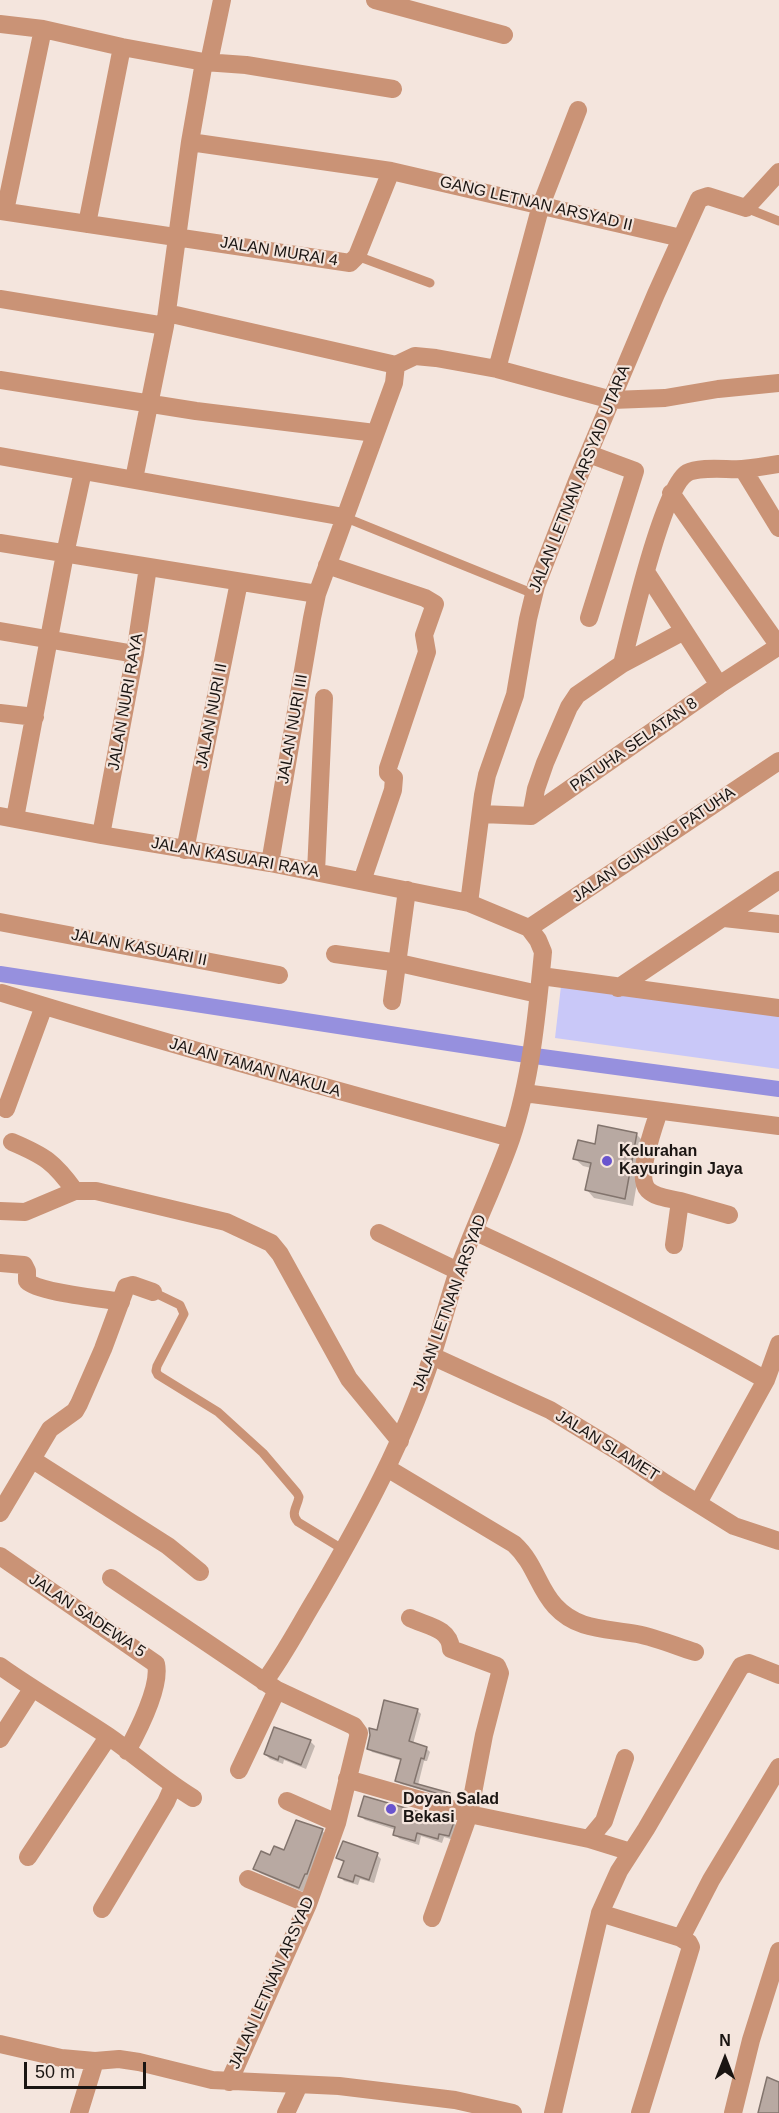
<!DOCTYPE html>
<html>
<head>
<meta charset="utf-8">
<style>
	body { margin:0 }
	#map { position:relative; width:779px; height:2113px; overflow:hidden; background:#f4e5dd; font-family:Helvetica,sans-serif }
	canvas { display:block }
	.north { position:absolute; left:695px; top:2029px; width:60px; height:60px; -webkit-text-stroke:4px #f4e5dd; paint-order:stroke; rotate:0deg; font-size:16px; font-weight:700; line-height:24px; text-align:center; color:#1a1512 }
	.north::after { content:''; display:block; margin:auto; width:21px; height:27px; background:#1a1512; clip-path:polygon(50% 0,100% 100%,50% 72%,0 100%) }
	.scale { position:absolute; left:24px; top:2062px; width:122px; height:27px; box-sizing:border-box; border:3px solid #1a1512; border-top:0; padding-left:8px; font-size:18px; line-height:21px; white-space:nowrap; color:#1a1512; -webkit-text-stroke:4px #f4e5dd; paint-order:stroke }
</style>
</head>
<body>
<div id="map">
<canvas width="779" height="2113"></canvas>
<div class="north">N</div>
<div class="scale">50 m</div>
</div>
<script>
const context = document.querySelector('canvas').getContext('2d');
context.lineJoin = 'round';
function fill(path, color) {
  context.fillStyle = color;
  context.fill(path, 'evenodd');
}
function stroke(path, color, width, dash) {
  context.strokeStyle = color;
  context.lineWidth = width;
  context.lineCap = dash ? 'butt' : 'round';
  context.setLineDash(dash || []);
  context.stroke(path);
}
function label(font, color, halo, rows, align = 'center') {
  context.font = font + ' Helvetica,sans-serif';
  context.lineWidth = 4.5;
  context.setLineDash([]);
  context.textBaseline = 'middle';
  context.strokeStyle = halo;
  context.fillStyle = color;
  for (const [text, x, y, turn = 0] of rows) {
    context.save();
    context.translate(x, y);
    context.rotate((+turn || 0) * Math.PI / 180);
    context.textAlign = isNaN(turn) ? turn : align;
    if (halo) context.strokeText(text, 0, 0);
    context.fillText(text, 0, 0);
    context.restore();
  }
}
fill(new Path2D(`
	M561 986 779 1013V1069L555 1038Z`), '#c9c8f8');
fill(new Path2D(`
	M636 1134 644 1142 633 1206 594 1198 587 1190 591 1168 583 1166 575 1159 596 1146Z
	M417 1710 421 1714 413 1744 426 1748 430 1752 427 1761H424L418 1785 449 1794 452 1799 401 1784 397 1781 402 1761 372 1752 368 1748 378 1732Z
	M310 1741 315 1746 306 1769 284 1760 283 1764 270 1759 265 1754Z
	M360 1815 454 1823 458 1827 454 1840 444 1837 442 1843 421 1836 419 1845 400 1839 395 1835 396 1830 365 1820Z
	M322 1831 327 1835 303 1892 260 1873 255 1869 271 1857 285 1852Z
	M377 1855 381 1859 374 1883 360 1879 358 1885 344 1881 340 1876 345 1863 338 1858Z`), '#0003');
stroke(new Path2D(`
	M0 974 520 1054 779 1089`), '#9690de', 16);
const building = new Path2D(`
	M598 1125 637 1133 625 1199 585 1190 591 1163 573 1159 578 1140 595 1144Z
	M384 1700 418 1709 409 1741 427 1747 424 1759 421 1758 414 1783 450 1793 449 1797 395 1781 401 1759 367 1749 370 1735 369 1728 377 1730Z
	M274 1727 311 1740 301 1765 279 1756 278 1760 264 1754Z
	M364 1796 454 1822 449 1836 439 1834 438 1839 417 1833 415 1841 393 1835 395 1827 358 1816Z
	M296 1820 323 1829 307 1874H305L299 1888 253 1869 261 1851 270 1855 274 1846 284 1850Z
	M343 1841 378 1853 369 1880 355 1875 353 1882 338 1877 344 1861 336 1858Z
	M767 2077 779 2082V2113H758Z`);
fill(building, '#b8a9a2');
stroke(building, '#82746d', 1.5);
stroke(new Path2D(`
	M746 208 779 221
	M357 256 430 283
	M344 517 534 594
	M153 1292 180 1305 184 1314 157 1366 156 1371 158 1375 218 1412 263 1453 297 1493 299 1497C297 1508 290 1513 298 1522L344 1550`), '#ca9376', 9);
stroke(new Path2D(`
	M375 0 504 35
	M0 24 43 29 122 47 204 62 246 65 393 89
	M209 62 222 0
	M190 142 391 171 681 238
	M0 211 350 263 357 256 391 171
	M5 211 43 29
	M87 224 122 47
	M0 299 165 326
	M167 313 396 365
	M396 365 415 356 436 358 497 369 612 400 665 398 718 389 779 383
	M497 369 541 205 578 110
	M0 380 196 411 375 433
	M0 456 344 517
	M743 469 779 528
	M134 479 165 326 190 142 204 62
	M671 493 779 646
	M0 543 317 594
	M327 565 425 598 435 604 424 635 427 652 388 768V773L394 778 393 790 362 881
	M646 572 719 685
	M589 618 635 471 589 454
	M0 631 135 654
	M622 664C630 632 663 487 687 473 700 466 728 470 742 469 755 468 767 466 779 464
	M0 713 35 717
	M481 814 531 816 719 685 779 646
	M0 816 101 835 270 863 469 903 529 928 538 940 543 952C537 1014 531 1080 511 1139 495 1185 473 1228 457 1274 448 1301 441 1329 432 1356 405 1440 363 1517 319 1593 301 1622 285 1654 264 1682
	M531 816 536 789 545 763 569 707 577 695 622 664 684 631
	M15 818 65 554 83 471
	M101 835 135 654 148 567
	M185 850 239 582
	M270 863 312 618 317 594 394 383 396 365
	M316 872 324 698
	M469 903 483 795 487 775 515 695 528 619 536 586 577 481 656 294 699 199 708 196 746 208 779 172
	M724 918 779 924
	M0 922 279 975
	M529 928 779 761
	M335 954 399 963 538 994
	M541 976 779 1008
	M618 988 779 880
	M2 993C171 1045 341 1092 511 1138
	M392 1001 407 890
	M524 1093 779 1126
	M6 1109 44 1006
	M659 1111C654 1127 635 1177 648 1190 656 1198 669 1198 680 1201L674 1245
	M12 1142C45 1156 54 1162 75 1191
	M680 1201 729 1215
	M0 1211 25 1212 75 1191H96L226 1222 271 1243 280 1254 349 1379 400 1441
	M474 1231C574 1277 671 1326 766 1380
	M379 1233 458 1271
	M0 1263 24 1265 27 1271V1281C39 1293 101 1298 121 1302
	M432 1356 550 1410 619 1452 665 1483 734 1526 779 1541
	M33 1460 168 1546 200 1572
	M387 1468 514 1544C535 1563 538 1588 555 1606 578 1631 606 1628 637 1634 657 1638 676 1646 695 1652
	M698 1503 766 1380 779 1344
	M0 1513 50 1429 75 1411 79 1404 103 1349 126 1287 133 1285 153 1292
	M0 1556 156 1664C161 1686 138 1731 127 1751
	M111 1578 277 1690 354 1726 359 1733 337 1823 308 1904 229 2082
	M410 1618C427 1626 450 1628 451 1649L497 1666 500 1673 484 1735 469 1814 432 1918
	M0 1666C35 1691 72 1712 108 1736 137 1756 163 1780 193 1798
	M0 1739 32 1689
	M239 1770 277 1690
	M347 1779 469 1814 589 1839 604 1821 625 1758
	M287 1801 337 1823
	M589 1839 631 1852
	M28 1857 108 1737
	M248 1879 308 1904
	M102 1909 166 1802 173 1786
	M600 1913 681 1938 689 1943 691 1947 640 2113
	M681 1938 711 1880 779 1767
	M0 2044 61 2058 95 2061 119 2059 139 2062 212 2080 339 2086 455 2100 513 2113
	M79 2113 95 2061
	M286 2113 299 2085
	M553 2113 600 1913 619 1871 646 1829 741 1666 749 1663 779 1675
	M733 2113 751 2040 779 1951`), '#ca9376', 18);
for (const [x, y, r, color] of [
	[607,1161,6,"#6954ce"],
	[391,1809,6,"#6954ce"]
]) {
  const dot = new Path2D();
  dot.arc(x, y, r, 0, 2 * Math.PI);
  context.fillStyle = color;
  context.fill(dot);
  stroke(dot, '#f4e5dd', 2);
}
label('16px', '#1a1512', '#f4e5dd', [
	["GANG LETNAN ARSYAD II",536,204,13],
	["JALAN MURAI 4",279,252,9],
	["JALAN LETNAN ARSYAD UTARA",580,479,-68],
	["JALAN NURI RAYA",126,702,-80],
	["JALAN NURI II",212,716,-79],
	["JALAN NURI III",293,729,-80],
	["PATUHA SELATAN 8",634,745,-35],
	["JALAN GUNUNG PATUHA",654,845,-34],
	["JALAN KASUARI RAYA",235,858,10],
	["JALAN KASUARI II",139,948,11],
	["JALAN TAMAN NAKULA",255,1068,16],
	["JALAN LETNAN ARSYAD",450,1303,-70],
	["JALAN SLAMET",607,1446,32],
	["JALAN SADEWA 5",87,1616,34],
	["JALAN LETNAN ARSYAD",272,1983,-66]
]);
label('bold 16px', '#1a1512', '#f4e5dd', [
	["Kelurahan",619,1152],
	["Kayuringin Jaya",619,1170],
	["Doyan Salad",403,1800],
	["Bekasi",403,1818]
], 'left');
</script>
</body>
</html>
